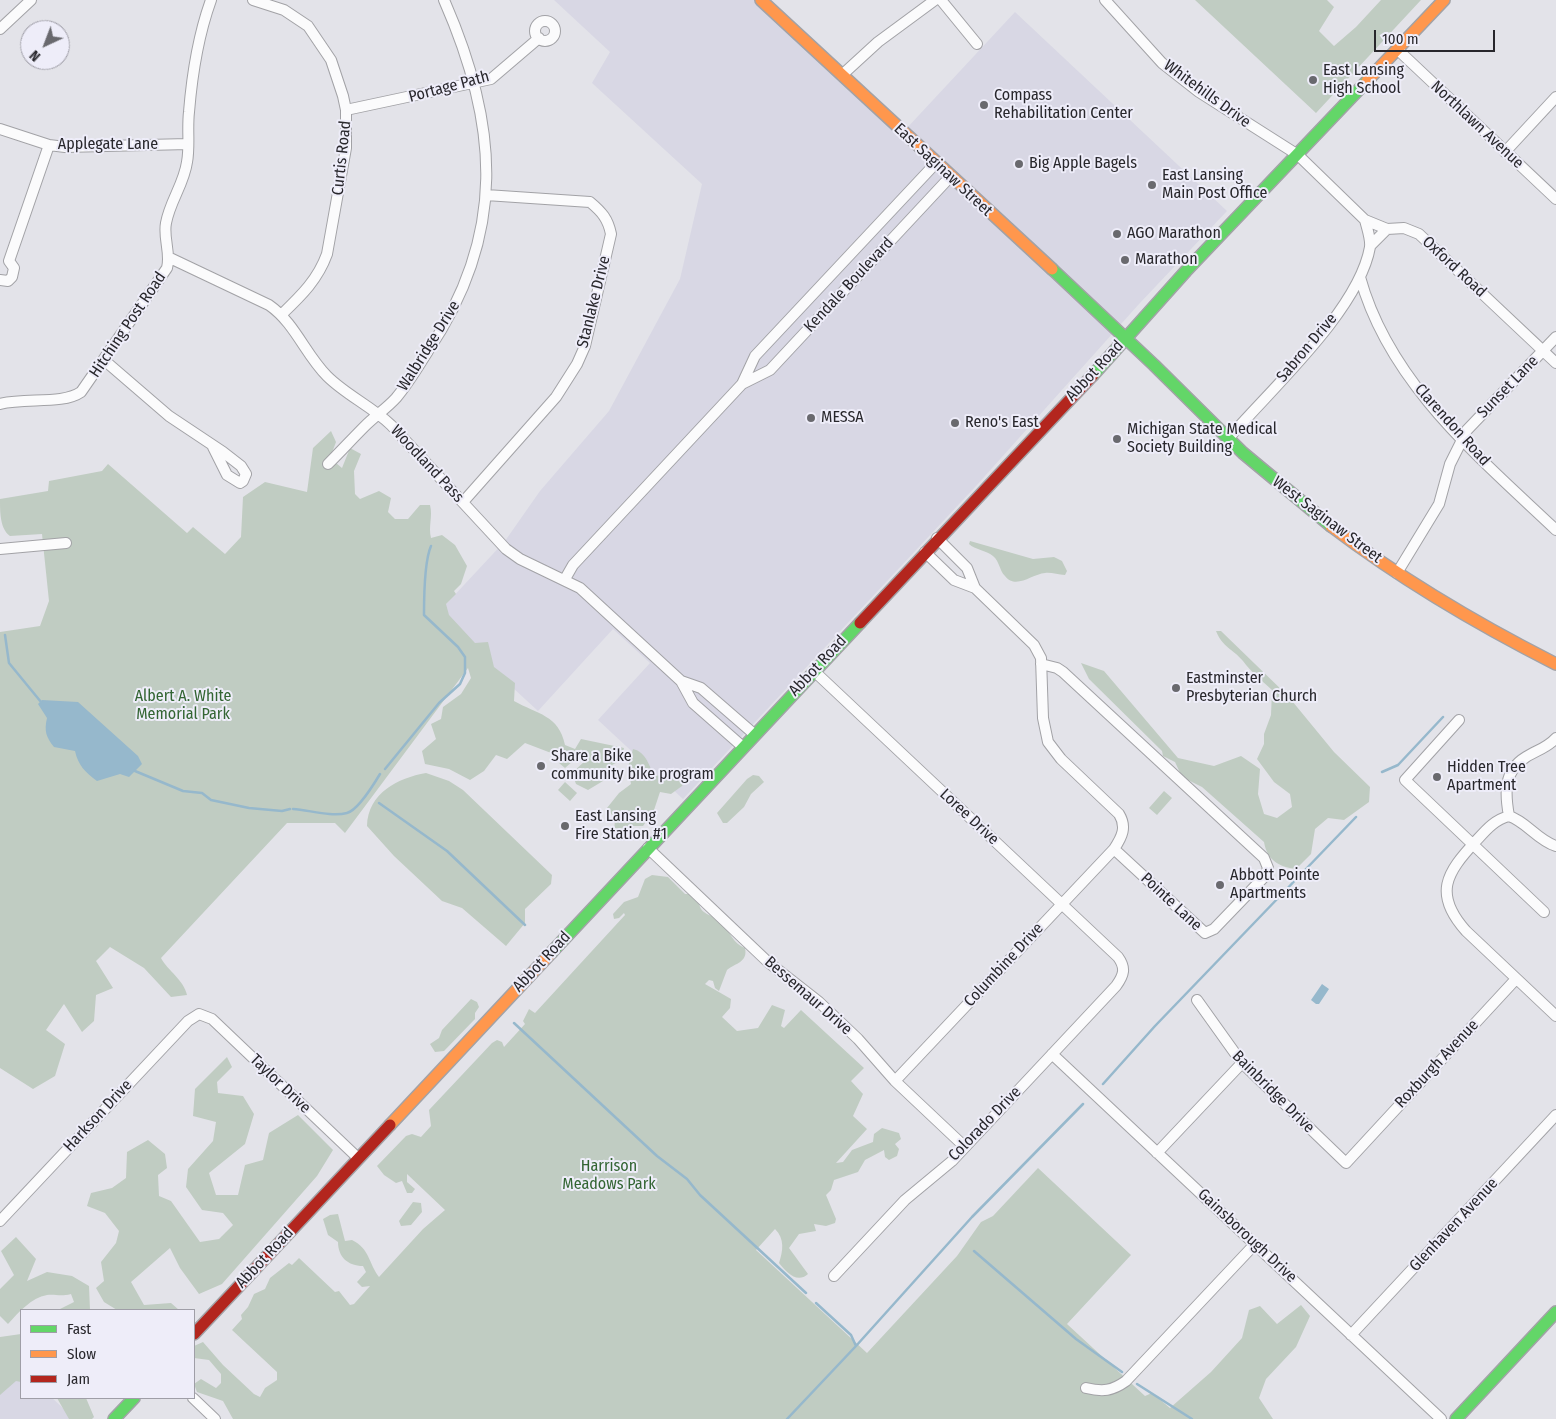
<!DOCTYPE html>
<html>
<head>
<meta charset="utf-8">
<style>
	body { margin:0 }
	#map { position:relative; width:1556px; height:1419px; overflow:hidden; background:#e3e3e9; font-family:"Fira Sans Condensed",sans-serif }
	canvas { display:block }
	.legend { position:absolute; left:20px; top:1309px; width:175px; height:90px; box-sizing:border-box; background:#eeedf9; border:1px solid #9f9ea7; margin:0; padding:6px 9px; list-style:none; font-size:15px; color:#28272c }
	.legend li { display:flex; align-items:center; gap:10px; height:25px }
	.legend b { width:25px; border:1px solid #9f9ea7 }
	.north { position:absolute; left:20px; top:20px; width:50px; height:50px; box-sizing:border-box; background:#eeedf9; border:1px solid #9f9ea7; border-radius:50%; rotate:223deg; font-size:14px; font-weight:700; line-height:20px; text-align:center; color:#28272c }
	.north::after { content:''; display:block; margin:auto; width:18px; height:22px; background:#69696e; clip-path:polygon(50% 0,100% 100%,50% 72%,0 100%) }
	.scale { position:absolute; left:1374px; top:30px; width:121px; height:22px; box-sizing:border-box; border:2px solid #28272c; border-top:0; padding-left:6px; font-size:15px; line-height:18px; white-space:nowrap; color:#28272c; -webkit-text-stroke:4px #eeedf9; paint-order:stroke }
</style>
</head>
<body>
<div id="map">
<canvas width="1556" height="1419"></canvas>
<ul class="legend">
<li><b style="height:6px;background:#63d668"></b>Fast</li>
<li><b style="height:6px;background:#ff974d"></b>Slow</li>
<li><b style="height:6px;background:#b3261e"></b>Jam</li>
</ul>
<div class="north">N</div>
<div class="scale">100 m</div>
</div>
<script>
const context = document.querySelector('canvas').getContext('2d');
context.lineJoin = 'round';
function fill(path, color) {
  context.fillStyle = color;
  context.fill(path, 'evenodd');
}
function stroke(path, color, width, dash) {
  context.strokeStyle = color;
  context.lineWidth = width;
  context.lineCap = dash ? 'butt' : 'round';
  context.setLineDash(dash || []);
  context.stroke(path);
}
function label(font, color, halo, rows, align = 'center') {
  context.font = font + ' "Fira Sans Condensed",sans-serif';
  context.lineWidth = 4;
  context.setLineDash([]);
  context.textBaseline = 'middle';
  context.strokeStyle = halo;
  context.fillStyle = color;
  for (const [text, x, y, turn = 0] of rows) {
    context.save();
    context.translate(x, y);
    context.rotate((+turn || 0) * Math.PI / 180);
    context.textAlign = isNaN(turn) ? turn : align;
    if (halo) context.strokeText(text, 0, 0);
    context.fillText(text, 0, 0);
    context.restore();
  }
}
fill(new Path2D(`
	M554 0H767L906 129 1015 12 1227 211 1139 304 976 486 683 799 598 720 650 663 613 629 538 711 435 616 505 541 540 491 609 411 680 279 702 184 592 83 610 52Z
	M21 1369V1398H52L75 1419H0V1382Z`), '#d8d7e4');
fill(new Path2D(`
	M1195 0H1327L1334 7 1319 31 1334 46 1356 27 1381 0H1421L1316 113Z
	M331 431 336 442 330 458 342 468 350 448 361 454 354 471 355 494 360 499 379 491 391 498 388 512 395 519H408L420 505H430C433 517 428 526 431 538L442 535 455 545 467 566 461 584 454 591 456 594 446 604 449 615 475 643 488 642 494 667 515 683 514 701C537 714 559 715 565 745L575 749 581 739 624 748 621 760 605 769 603 781 588 790 576 784 572 773 586 760 581 754 565 768 559 763V756L525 743 507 759 496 755 484 771 470 780 449 769 425 764 422 751 436 739 431 724 441 719 443 707 461 694 471 678 468 668 345 833 335 823H287L161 958C168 971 184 980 187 995L171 997 144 968 110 947 96 961 113 988 96 995 94 1021 82 1032 64 1004 46 1030 65 1044 55 1076 33 1089 0 1068V632L40 626 49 601 42 534 10 536C0 529 0 512 0 499L48 491 49 481 102 471 108 464 187 533 193 527 225 554 241 537 243 497 265 482 307 492 313 448Z
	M970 541 1033 559 1054 557 1062 561 1067 571 1065 575C1058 575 1051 572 1045 573 1032 574 1016 590 1005 576 999 570 1000 562 993 556 986 550 975 550 969 544Z
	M1216 631H1221L1288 696 1334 752 1370 787 1369 802 1344 820 1328 818 1315 829 1311 854 1296 869C1279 867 1267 860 1264 842L1202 787 1182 777 1175 762 1163 756 1162 751 1089 679 1081 663 1104 671 1178 758 1214 766 1241 756 1260 769 1258 794 1264 814 1277 818 1292 807 1290 794 1274 782 1257 759 1264 744V734L1271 715 1272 690C1261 680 1251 672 1243 661 1232 648 1223 648 1216 631Z
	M633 749C646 752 649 765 654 776L678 773 687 778 682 786 671 794 660 792 654 810 643 826H630V836L622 841 614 834 615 819 607 808 619 793 631 784 628 767Z
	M426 773 449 781 463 790 552 875 551 884 525 909V923L506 946 462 908 442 901 394 856 367 826C368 793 398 778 426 773Z
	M753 775 759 776 764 782 751 794 744 807 727 823H723L717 813 747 779Z
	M565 782 577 793 570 801 558 790Z
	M1164 791 1172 798 1157 815 1149 808Z
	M652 875 668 877 685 894H691L699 902C700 916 712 913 721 922 730 931 733 944 745 948 748 962 736 963 727 970L719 991 715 988 713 981 709 980 705 984 731 999 730 1008 722 1017 737 1031 758 1028 772 1005 785 1010 781 1026 784 1028 801 1010 864 1068 851 1081 863 1094 853 1116 867 1129 836 1163 843 1162 852 1150 873 1142 874 1134 882 1128 899 1133 901 1139 895 1144 899 1149 897 1156 889 1160 885 1157 884 1150 865 1160 858 1172 834 1180 831 1190 826 1195 836 1219 835 1223 826 1226 814 1224 816 1231 799 1234 789 1248 808 1274C797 1284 786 1272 779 1263 783 1251 785 1239 775 1229L756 1250 867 1353 957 1256 981 1222 993 1216 1038 1168 1131 1255 1067 1324 1145 1396 1152 1393 1170 1408 1211 1372 1242 1338 1249 1310 1260 1306 1277 1324 1301 1305 1310 1316 1296 1347 1266 1379 1259 1398 1273 1419H233L223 1401 197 1392 194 1384 201 1379 216 1388 221 1383V1374L209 1360 194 1358V1346L203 1342 223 1365 254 1394 260 1397 265 1388 277 1380V1372L232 1330 242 1319 241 1315 248 1307 254 1294 265 1289 270 1278 289 1263 292 1265 299 1258 335 1292 339 1291 350 1305 354 1304 370 1286 362 1287 357 1282 366 1272 363 1266C348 1266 338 1257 338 1242L328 1235 323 1219 330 1215 338 1214 345 1241 352 1240C370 1249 368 1262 379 1277L423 1229 445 1210 407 1174V1182L415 1189 412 1193H407L402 1181 396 1183 384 1175 377 1166 406 1136 412 1134 421 1137 431 1126 429 1110 492 1043 497 1040 502 1042 504 1047 525 1024 523 1021 529 1009 535 1013 625 915 624 913 619 918 614 919 613 914 624 902 638 897 645 879Z
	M471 999 477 1002 479 1007 475 1013V1019L444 1051 435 1052 430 1044 439 1038 442 1030Z
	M227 1057 232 1067 217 1082 218 1093 243 1096 254 1114 245 1144 209 1173 216 1195H238L245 1165 263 1160 269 1133 298 1115 333 1150 317 1176 222 1284 199 1294 180 1268 170 1248 131 1282 144 1305 171 1303 179 1310H117L104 1302 96 1288 104 1281 101 1262 116 1243 119 1231 105 1213 87 1206 91 1193 112 1188 126 1178 127 1152 148 1140 165 1154 167 1168 158 1175 159 1196 171 1201 200 1242 219 1239 233 1225 223 1213 202 1210 186 1187 188 1169 213 1141 216 1122 193 1116 195 1089Z
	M413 1202 421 1203 422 1212 411 1225 401 1226 399 1221Z
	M16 1237 36 1259 27 1281 47 1272 72 1276 89 1286 90 1310H58L74 1302 71 1294C60 1297 56 1294 47 1295 31 1298 19 1312 8 1324L0 1316V1289L14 1275 1 1251Z
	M21 1334V1382L16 1381 0 1395V1337Z
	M57 1398H86L94 1417 92 1419H69Z`), '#c0ccc2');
fill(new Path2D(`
	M42 700 78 702 138 756 142 764 129 777 120 774 97 781C85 772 78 765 75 751L54 747C46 737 44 731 47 718L38 704Z
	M1322 984 1329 989 1319 1004H1316L1311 1000Z`), '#96b8cc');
stroke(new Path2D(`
	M5 635 9 663 41 702
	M385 769 439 703 460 684 465 673V657L458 647 424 615C424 596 424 562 431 546
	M135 771 183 791 202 793 211 800 249 808 282 811 290 809
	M1382 772 1398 765 1443 717
	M379 803 447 851 525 925
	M293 809C309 810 331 817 347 813 358 810 374 784 380 774
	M514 1023 657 1156 687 1179 700 1195 806 1293
	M1103 1084 1155 1026 1356 817
	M974 1251 1076 1339 1122 1372
	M856 1346 972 1217 1083 1104
	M1137 1384 1192 1419
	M787 1419 856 1346 851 1335 816 1303`), '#96b8cc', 2.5);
const street = new Path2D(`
	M253 0 284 10 308 26 331 60 343 96 346 110V148L327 254C318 279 302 295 282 314
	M941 0 977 44
	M1105 0 1162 63 1199 92 1298 155 1365 220 1387 229 1404 228 1419 234 1556 363
	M535 31a10 10 0 1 1 20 0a10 10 0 1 1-20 0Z
	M0 29 31 0
	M1398 50 1556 199
	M842 75 878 42 935 0
	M346 110 491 79 539 38
	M0 129 49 145 65 147 188 144
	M1505 152 1556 97
	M1370 246 1387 229
	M170 258 269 305C295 323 305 354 327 376 346 395 371 406 391 425L506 549 520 559 580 588 681 681 693 703 743 747
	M9 261 49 145
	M1360 277C1389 383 1479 457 1556 530
	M0 280 8 281 12 277 14 268 9 261
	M104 360 169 416 223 452 241 466 246 474 243 481 240 483 227 475 213 447
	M742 384 770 370 950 177
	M0 404C25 397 62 405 81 392L167 268C171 253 163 238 166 223 170 201 184 184 187 162 190 146 187 129 189 112 192 75 198 36 211 0
	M1228 439C1270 390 1359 310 1370 247 1371 239 1367 228 1365 220
	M328 464C341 451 353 438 365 426 375 416 387 408 396 398 408 384 418 367 428 351 507 234 499 125 444 0
	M463 502 556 397 577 364 585 346 611 234C608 219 602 212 590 202L486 195
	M937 538 967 568 975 588
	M0 549 66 543
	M1397 573 1439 504 1450 464 1467 430 1556 337
	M565 579 573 565 742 384 755 356 935 164
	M1041 664 1057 668 1063 672 1264 858 1268 868 1265 876 1214 929 1205 933 1114 849
	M814 671 1118 957C1126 968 1124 975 1116 986L952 1161 905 1200 834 1276
	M681 681 701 688 754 734
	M1459 720 1405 780 1544 912
	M1509 816C1494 820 1486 830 1476 841 1446 873 1433 894 1466 931L1556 1016
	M1509 816C1505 794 1503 771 1526 757 1537 750 1547 748 1556 738
	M1509 816C1527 822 1537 840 1556 846
	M648 848 768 962 819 1002 858 1039 895 1081 965 1147
	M1197 1000 1242 1063 1346 1163 1516 979
	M1052 1054 1441 1419
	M895 1081 1114 849C1122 837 1127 827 1119 814L1061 759 1048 742 1043 718 1041 658 1034 645 975 588 954 580 925 552
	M1157 1153 1242 1063
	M0 1221 188 1021 199 1014 212 1019 358 1158
	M1351 1335 1556 1115
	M1086 1388C1103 1392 1112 1391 1126 1381L1255 1244
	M193 1398 215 1419`);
const fast = new Path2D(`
	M1052 269 1154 365 1243 453 1331 526
	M1093 375 1186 271 1367 81
	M551 953 860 623
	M114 1419 134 1398
	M1456 1419 1556 1312`);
const slow = new Path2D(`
	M761 0 1052 269
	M1367 81 1444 0
	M1331 526C1401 579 1477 624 1556 664
	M390 1125 551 953`);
const jam = new Path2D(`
	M860 623 1093 375
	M194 1334 390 1125`);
stroke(street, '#a2a2a6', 12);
stroke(fast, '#a2a2a6', 14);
stroke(slow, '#a2a2a6', 14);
stroke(jam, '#a2a2a6', 14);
stroke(street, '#fbfbfc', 10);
stroke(fast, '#63d668', 11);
stroke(slow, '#ff974d', 11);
stroke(jam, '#b3261e', 11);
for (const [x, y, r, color] of [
	[1313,80,5,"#69696e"],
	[984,105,5,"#69696e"],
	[1019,164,5,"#69696e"],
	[1152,185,5,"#69696e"],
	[1117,234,5,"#69696e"],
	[1125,260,5,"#69696e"],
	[811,418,5,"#69696e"],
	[955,423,5,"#69696e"],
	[1117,439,5,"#69696e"],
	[1176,688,5,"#69696e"],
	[541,766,5,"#69696e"],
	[1437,777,5,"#69696e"],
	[565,826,5,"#69696e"],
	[1220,885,5,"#69696e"]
]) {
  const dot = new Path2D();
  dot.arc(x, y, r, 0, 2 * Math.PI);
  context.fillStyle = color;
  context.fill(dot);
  stroke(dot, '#eeedf9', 2);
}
label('16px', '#28272c', '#eeedf9', [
	["East Lansing",1323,71],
	["High School",1323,89],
	["Compass",994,96],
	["Rehabilitation Center",994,114],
	["Big Apple Bagels",1029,164],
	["East Lansing",1162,176],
	["Main Post Office",1162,194],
	["AGO Marathon",1127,234],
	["Marathon",1135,260],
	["MESSA",821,418],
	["Reno's East",965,423],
	["Michigan State Medical",1127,430],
	["Society Building",1127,448],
	["Eastminster",1186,679],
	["Presbyterian Church",1186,697],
	["Share a Bike",551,757],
	["community bike program",551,775],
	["Hidden Tree",1447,768],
	["Apartment",1447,786],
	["East Lansing",575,817],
	["Fire Station #1",575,835],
	["Abbott Pointe",1230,876],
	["Apartments",1230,894]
], 'left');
label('16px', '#28272c', '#eeedf9', [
	["Portage Path",449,87,-15],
	["Whitehills Drive",1207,94,36],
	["Northlawn Avenue",1477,125,43],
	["Applegate Lane",108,145],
	["Curtis Road",342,158,-84],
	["East Saginaw Street",943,170,43],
	["Oxford Road",1454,267,43],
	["Kendale Boulevard",849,285,-47],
	["Stanlake Drive",594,302,-76],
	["Hitching Post Road",128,325,-56],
	["Walbridge Drive",429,346,-58],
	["Sabron Drive",1307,348,-50],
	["Abbot Road",1095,371,-47],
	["Sunset Lane",1508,387,-46],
	["Clarendon Road",1452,425,48],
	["Woodland Pass",427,464,47],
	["West Saginaw Street",1327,520,37],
	["Abbot Road",818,666,-47],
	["Loree Drive",969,817,43],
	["Pointe Lane",1171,902,43],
	["Abbot Road",542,962,-47],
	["Columbine Drive",1004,965,-47],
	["Bessemaur Drive",808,996,41],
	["Roxburgh Avenue",1437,1064,-47],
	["Taylor Drive",280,1084,44],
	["Bainbridge Drive",1273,1092,45],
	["Harkson Drive",98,1116,-47],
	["Colorado Drive",985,1124,-46],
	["Glenhaven Avenue",1454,1225,-47],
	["Gainsborough Drive",1247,1236,43],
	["Abbot Road",265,1258,-47]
]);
label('16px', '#336533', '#eeedf9', [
	["Albert A. White",183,697],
	["Memorial Park",183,715],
	["Harrison",609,1167],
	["Meadows Park",609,1185]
]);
</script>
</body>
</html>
